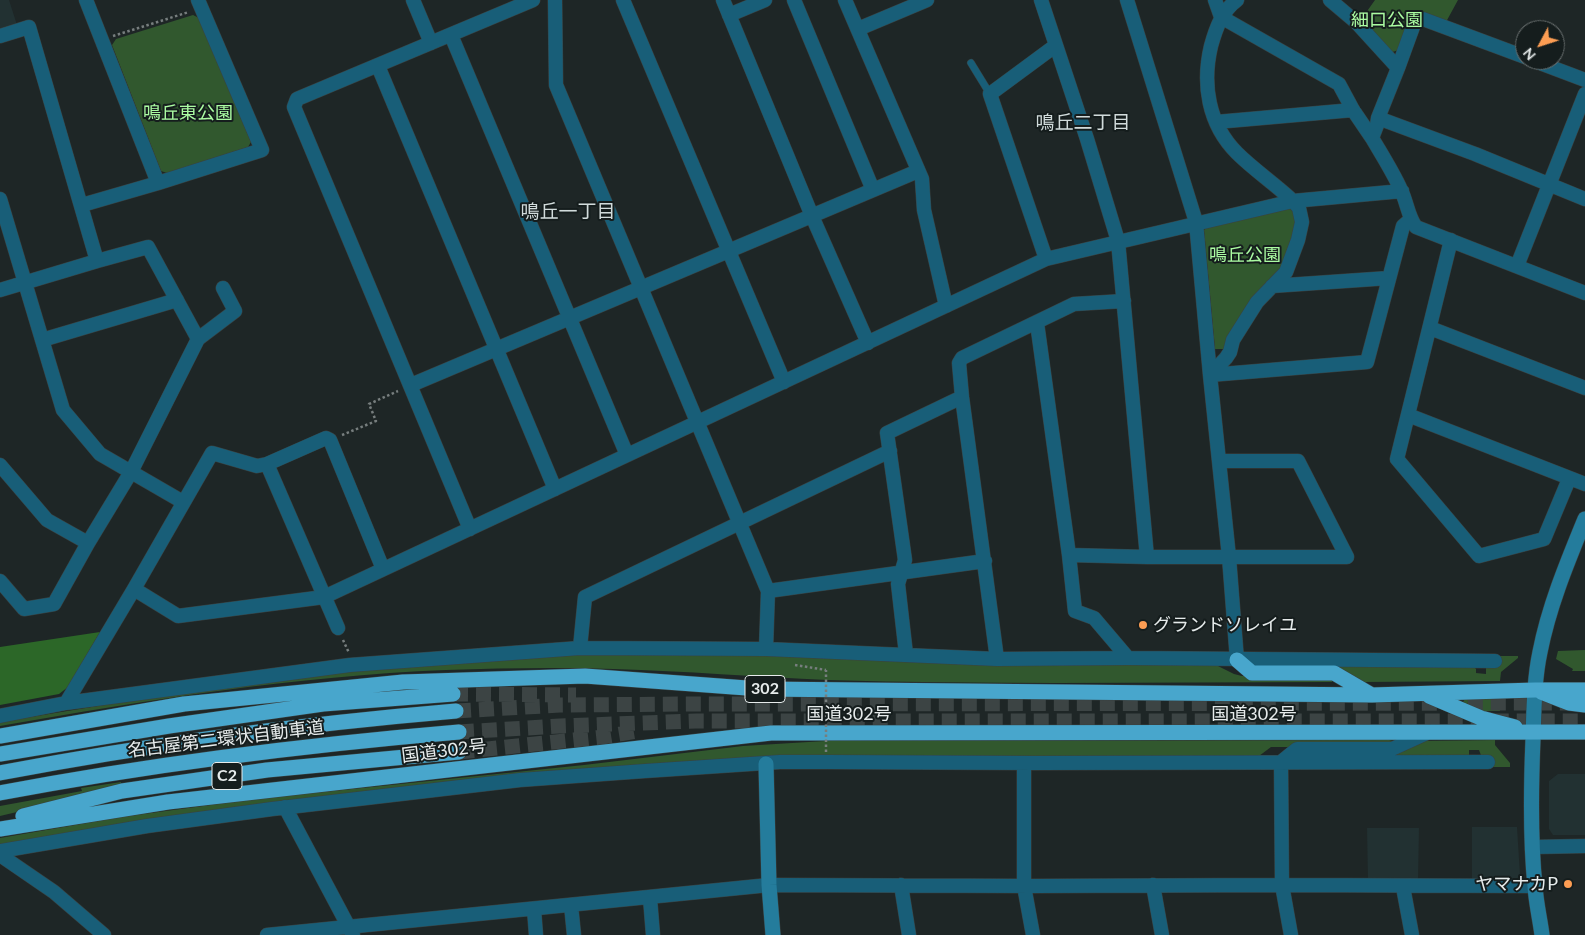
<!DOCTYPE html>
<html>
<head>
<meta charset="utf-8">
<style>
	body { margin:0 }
	#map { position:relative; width:1585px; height:935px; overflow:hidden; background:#1e2626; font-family:Lato,sans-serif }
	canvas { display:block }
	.north { position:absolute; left:1515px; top:20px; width:50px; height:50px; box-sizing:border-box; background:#151d1d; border:1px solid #696f6f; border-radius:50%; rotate:230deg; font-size:14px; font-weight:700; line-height:20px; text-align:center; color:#e6ebeb }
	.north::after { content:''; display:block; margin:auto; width:18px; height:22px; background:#fc9d53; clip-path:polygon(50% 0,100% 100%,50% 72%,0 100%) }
</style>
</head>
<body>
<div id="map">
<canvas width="1585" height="935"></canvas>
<div class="north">N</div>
</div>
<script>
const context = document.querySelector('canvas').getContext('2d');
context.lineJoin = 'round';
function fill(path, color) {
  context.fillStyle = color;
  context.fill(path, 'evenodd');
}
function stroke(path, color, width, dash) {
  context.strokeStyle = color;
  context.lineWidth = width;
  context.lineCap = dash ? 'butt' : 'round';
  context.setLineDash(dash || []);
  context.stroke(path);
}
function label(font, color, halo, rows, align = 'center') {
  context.font = font + ' Lato,"Noto Sans JP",sans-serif';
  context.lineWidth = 4;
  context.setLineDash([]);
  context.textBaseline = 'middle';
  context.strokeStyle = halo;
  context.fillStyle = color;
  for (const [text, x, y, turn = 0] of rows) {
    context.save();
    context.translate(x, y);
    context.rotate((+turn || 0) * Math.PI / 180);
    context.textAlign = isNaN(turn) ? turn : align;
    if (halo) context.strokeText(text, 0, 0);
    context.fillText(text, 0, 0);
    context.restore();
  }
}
fill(new Path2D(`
	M0 0H9L17 25 0 30Z
	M1558 774H1585V835H1553L1549 829V781Z
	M1472 827H1517L1520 875 1515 881H1472Z
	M1367 828H1419L1418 881H1368Z`), '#223132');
fill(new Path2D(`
	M1375 0H1458L1446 22 1422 12 1410 18 1399 50 1389 53 1360 21Z
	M193 15 199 18 251 142 248 147 167 173 161 171 112 45 116 39Z
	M1290 205 1299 222 1284 270 1226 349H1215L1204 230 1209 225Z
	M1585 650V671H1572L1573 669 1556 659 1558 651Z
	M585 652 1214 664 1234 674 1242 676H1332V682C1164 682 996 685 828 680 757 677 685 671 614 669 558 667 502 668 446 670 296 676 147 700 0 726V722L287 675Z
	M1500 656H1518V658L1501 672 1500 681 1362 682 1250 666H1473L1476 669V673L1486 674V668L1499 665Z
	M1465 699H1499L1500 711H1483L1463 702Z
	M1389 740 1393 741 1388 747H1271L1259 756 648 766 0 847V838L121 817 255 799 584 765 743 746 825 741Z
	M1495 740V745L1510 763V767H1493L1494 758H1482L1479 750H1469V755L1465 757 1297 754 1422 741Z
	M121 782V784L81 797 0 816V806L82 791 81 788Z`), '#31582e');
fill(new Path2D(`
	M100 632 68 687 59 694 0 705V647Z`), '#2c6728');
stroke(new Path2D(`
	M453 694 576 695
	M456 711 560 705 694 704 1570 703
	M459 732 560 726 696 721H1585
	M459 752 602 737 638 731`), '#3c4444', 15, [15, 8]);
const lane = new Path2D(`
	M971 63 990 94`);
const street = new Path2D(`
	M86 0 158 183 262 150 198 0
	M413 0 431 43
	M555 0 556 85 768 591 766 649
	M623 0 784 382
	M723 0 812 216 868 343
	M794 0 873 190
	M845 0 922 179 924 210 946 306
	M1041 0 1087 139 1118 241 1147 557
	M1127 0 1196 222 1210 375 1229 557 1237 660
	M1215 0 1221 17 1339 84 1353 110 1372 138
	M1330 0 1356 22 1398 68
	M729 15 765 0
	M858 29 927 0
	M451 35 627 455
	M0 36 29 27 97 261 0 290
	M1525 57 1423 19 1414 24 1398 68 1378 118 1377 125 1372 138C1382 155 1393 172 1401 190 1407 202 1408 217 1416 227L1585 293
	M1532 60 1585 80
	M378 66 555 489
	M1378 118 1475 154 1585 199
	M1216 122 1353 110
	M0 199 63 410 100 454 183 502
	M82 205 158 183
	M1451 240 1397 459 1479 556 1544 539 1569 479
	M1046 259 990 94 1055 46
	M1517 266 1585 94
	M1272 286 1389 278
	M1037 323 1069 555 1075 611 1094 618 1128 658
	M1430 328 1585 388
	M198 339 235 311 223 288
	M42 340 177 300
	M1210 375 1226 358 1230 352 1233 340 1257 302 1286 272 1298 240 1302 222 1299 208 1293 201C1275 184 1254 170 1237 153 1208 124 1202 84 1211 46 1216 28 1222 11 1237 0
	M1210 375 1367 362 1403 226 1410 220
	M411 385 918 171
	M1408 415 1585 484
	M267 464 326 438 330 440 383 569
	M0 465 47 520 88 543
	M470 529 294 107 297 99 533 0
	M1069 555 1147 557H1347L1298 461H1219
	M0 581 24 609 54 604 88 543 131 472 198 339 148 247 97 261
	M134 589 178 616 324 597 1046 259 1293 201 1402 191
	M768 591 985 561
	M580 648 585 597 890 451
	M906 654 898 584 905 560 887 433 962 397
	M997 659 962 397 959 363 962 358 1074 304 1124 301
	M66 703 134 589 212 453 257 466 267 464 338 628
	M0 716 66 703 350 665 580 648 766 649 997 659 1128 658 1495 661
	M1281 762 1297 749H1392L1427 733
	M1024 763V886L1033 935
	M285 807 353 935
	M1533 847 1585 846
	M0 851 147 826 272 809 520 780 645 771 780 762H826L1035 763 1488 762
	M0 855 54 892 104 935
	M901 885 909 935
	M1153 885 1162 935
	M1403 887 1412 935
	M650 898 653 935
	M571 905 574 935
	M534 909 536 935
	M267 935 769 885 1034 886 1282 885 1281 762
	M1291 935 1282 885 1535 886`);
const secondary = new Path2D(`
	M766 764 769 885 773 935
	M1542 935C1540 919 1536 903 1535 886 1530 838 1531 787 1533 739 1534 710 1534 680 1540 652 1549 606 1567 563 1585 519`);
const highway = new Path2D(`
	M1237 660 1252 673H1334L1370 694
	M1541 692 1569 703 1585 705
	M1429 696 1481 718 1515 727
	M0 736 184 704 403 682 585 676 760 689 1372 695 1535 690H1585
	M0 754 169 726 323 704 453 694
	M0 773C151 744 303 724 456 711
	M0 793C152 764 305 745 459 732
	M23 816 122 791 267 770 459 752
	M0 829 168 802 771 733 1585 732`);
stroke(lane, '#3a4242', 8);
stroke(street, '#3a4242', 15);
stroke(secondary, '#3a4242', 16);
stroke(highway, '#3a4242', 16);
stroke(new Path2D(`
	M113 36 189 12
	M342 435 376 421 369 404 398 391
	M343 640 349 653
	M795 665 826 670`), '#777e7e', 2.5, [2.5, 2.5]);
stroke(lane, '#185e78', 7);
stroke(street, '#185e78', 14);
stroke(secondary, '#247c9c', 15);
stroke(highway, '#48a6cc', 15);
stroke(new Path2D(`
	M826 752V670`), '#777e7e', 2.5, [2.5, 2.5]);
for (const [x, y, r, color] of [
	[1143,625,5,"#fc9d53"],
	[1568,884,5,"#fc9d53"]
]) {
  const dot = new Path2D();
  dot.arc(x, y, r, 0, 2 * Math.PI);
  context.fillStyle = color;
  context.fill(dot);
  stroke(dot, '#151d1d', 2);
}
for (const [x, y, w] of [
	[765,689,40],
	[227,776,30]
]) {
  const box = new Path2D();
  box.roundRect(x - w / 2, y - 13.5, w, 27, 4);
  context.fillStyle = '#151d1d';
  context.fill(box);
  stroke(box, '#e6ebeb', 1);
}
label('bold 16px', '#e6ebeb', null, [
	["302",765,689],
	["C2",227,776]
]);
label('18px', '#abfca2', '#151d1d', [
	["細口公園",1387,20],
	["鳴丘東公園",188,113],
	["鳴丘公園",1245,255]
]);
label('18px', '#e6ebeb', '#151d1d', [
	["グランドソレイユ",1153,625],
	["ヤマナカP",1558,884,"right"]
], 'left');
label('18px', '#e6ebeb', '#151d1d', [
	["国道302号",849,714],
	["国道302号",1254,714],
	["名古屋第二環状自動車道",226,739,-7],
	["国道302号",444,751,-7]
]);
label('19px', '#d1dbdb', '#151d1d', [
	["鳴丘二丁目",1083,123],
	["鳴丘一丁目",568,212]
]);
</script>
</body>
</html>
